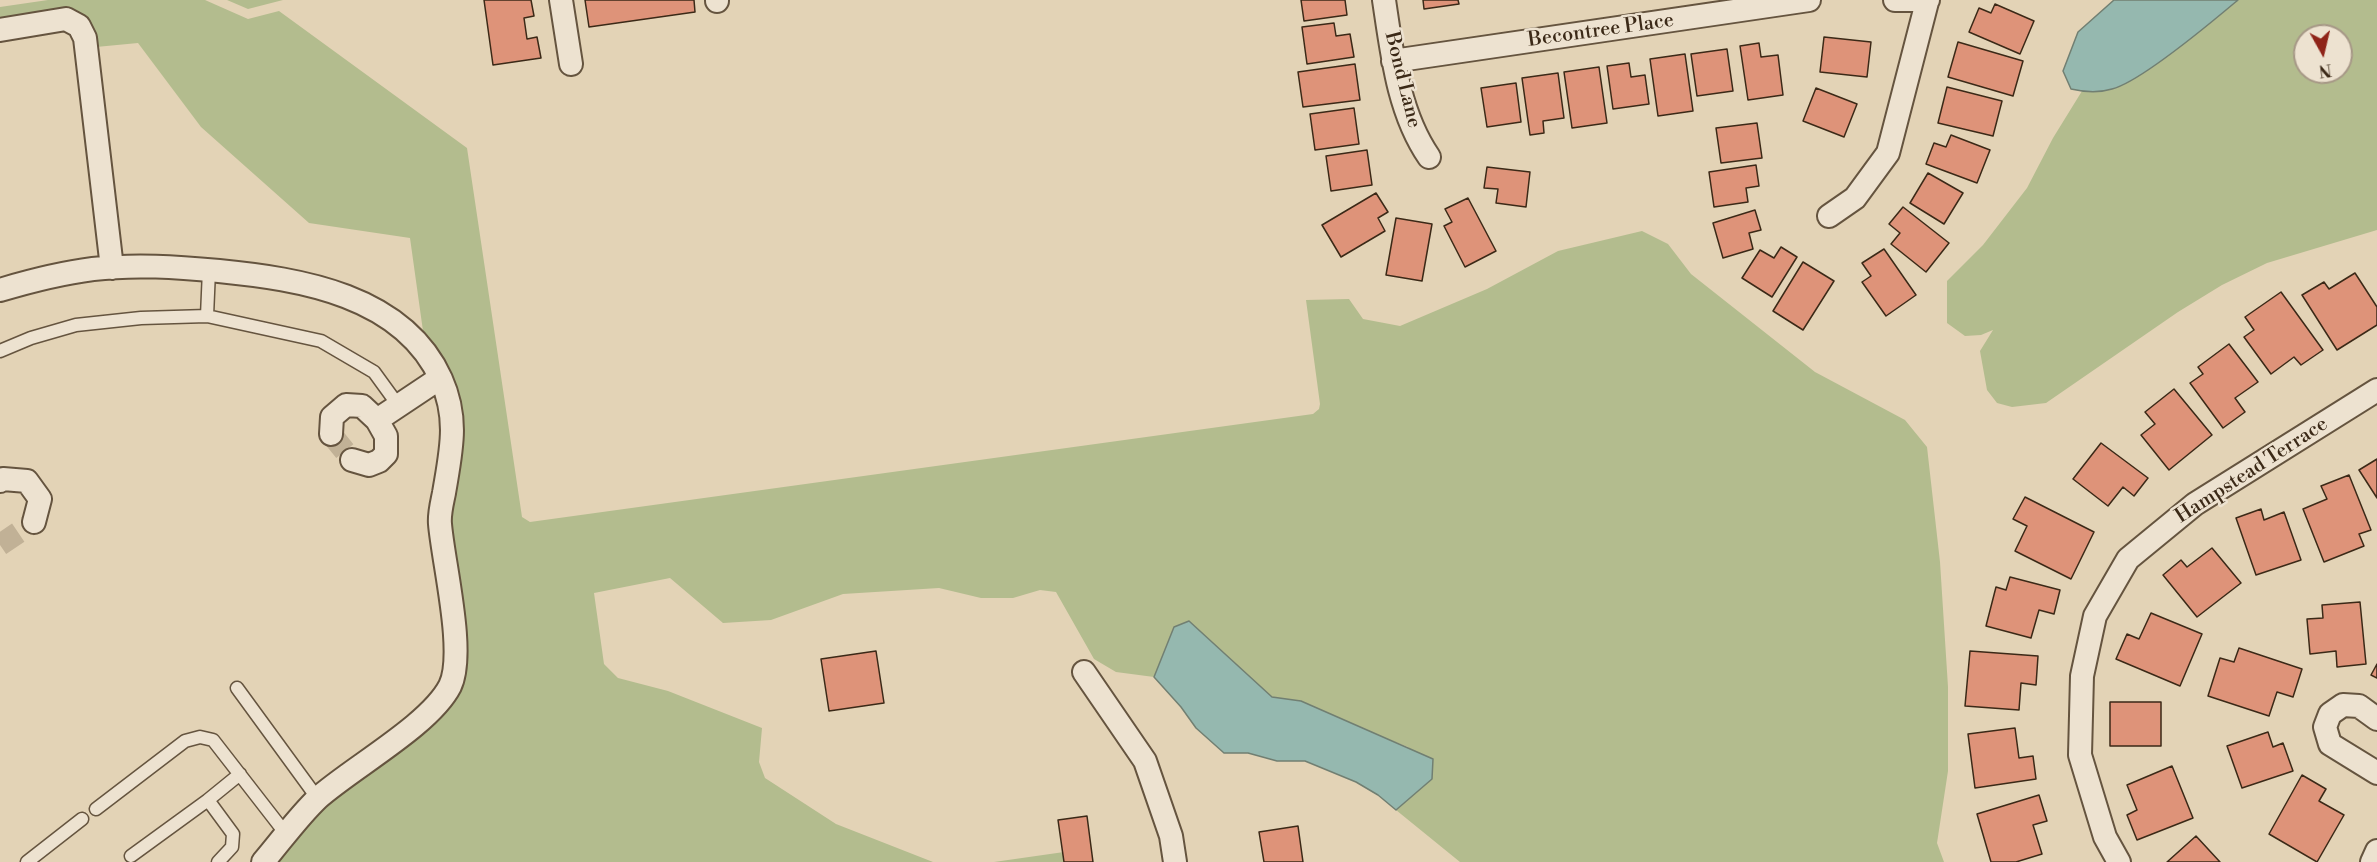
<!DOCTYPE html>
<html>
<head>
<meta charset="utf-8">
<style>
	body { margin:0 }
	#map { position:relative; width:2377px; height:862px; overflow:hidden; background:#e3d3b6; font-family:"Libre Bodoni",serif }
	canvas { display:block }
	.north { position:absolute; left:2293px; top:24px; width:60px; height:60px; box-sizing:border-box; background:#ede2d0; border:2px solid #a69886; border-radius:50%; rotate:172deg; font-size:16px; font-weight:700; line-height:24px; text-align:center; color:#3b2917 }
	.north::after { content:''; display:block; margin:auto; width:21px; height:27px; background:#8f2418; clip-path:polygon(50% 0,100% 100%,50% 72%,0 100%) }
</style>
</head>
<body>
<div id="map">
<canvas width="2377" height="862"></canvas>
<div class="north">N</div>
</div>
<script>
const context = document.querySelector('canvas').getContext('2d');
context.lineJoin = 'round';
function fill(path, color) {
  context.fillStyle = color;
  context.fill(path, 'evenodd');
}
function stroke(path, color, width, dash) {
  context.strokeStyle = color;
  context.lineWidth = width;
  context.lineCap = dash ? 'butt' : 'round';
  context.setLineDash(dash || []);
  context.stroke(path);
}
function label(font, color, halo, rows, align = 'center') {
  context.font = font + ' "Libre Bodoni",serif';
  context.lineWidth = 5;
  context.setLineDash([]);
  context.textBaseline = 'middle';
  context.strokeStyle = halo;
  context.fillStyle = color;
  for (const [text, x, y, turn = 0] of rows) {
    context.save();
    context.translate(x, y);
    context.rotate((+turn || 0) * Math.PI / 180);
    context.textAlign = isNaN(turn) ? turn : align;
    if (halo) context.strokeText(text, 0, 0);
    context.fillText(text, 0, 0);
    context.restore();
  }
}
fill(new Path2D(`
	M48 0H205L248 19 279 11 467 148 522 517 530 522 1313 414 1319 409 1320 404 1306 300 1349 299 1363 319 1400 326 1487 289 1558 251 1642 231 1668 244 1691 274 1815 372 1905 420 1927 447 1940 562 1948 687V771L1937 843 1944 862H1460L1396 810 1432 779 1408 747 1340 720 1301 701 1272 698 1189 621 1174 627 1154 677 1116 672 1094 659 1056 592 1040 590 1013 598H981L939 588 843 594 771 620 723 623 670 578 594 593 604 664 618 678 668 691 762 728 759 762 765 778 836 824 933 862H277L324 807 440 718 459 691 449 521 463 433 459 405 437 351 423 331 410 238 309 223 201 127 138 43 96 47 93 32 0 19V7Z
	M227 0H283L248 9Z
	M2238 0H2377V230L2267 263 2222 285 2178 312 2046 403 2012 407 1997 403 1987 390 1980 351 1993 330 1981 335 1965 336 1947 323V281L1983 245 2027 188 2053 138 2082 91 2213 21ZM2305 36H2341V72H2305Z
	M1064 852V862H948H994Z`), '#b3bc8e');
const water = new Path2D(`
	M2114 0H2238C2213 21 2141 82 2112 89 2099 93 2084 92 2071 89L2063 71 2078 32Z
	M1189 621 1272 697 1301 701 1433 759 1432 779 1396 810 1378 795 1356 782 1305 761H1277L1248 753H1224L1196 728 1181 707 1154 677 1174 627Z`);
fill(water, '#95b8af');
stroke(water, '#717f72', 1.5);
const building = new Path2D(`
	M484 0H531L534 16 524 18 527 39 537 37 541 58 493 65Z
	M585 0H694L695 12 589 27Z
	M1301 0H1345L1347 15 1304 21Z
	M1423 0H1458L1459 4 1424 9Z
	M1995 4 2034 21 2020 54 1969 32 1979 8 1991 13Z
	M1334 23 1336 36 1350 34 1354 57 1307 64 1302 27Z
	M1824 37 1871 42 1867 77 1820 72Z
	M1958 42 2023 61 2013 96 1948 77Z
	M1759 43 1761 57 1778 55 1783 95 1748 100 1740 46Z
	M1727 49 1733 91 1697 96 1691 54Z
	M1685 54 1693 111 1658 116 1650 59Z
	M1629 63 1631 77 1645 75 1649 104 1613 109 1607 66Z
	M1355 64 1360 100 1303 107 1298 72Z
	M1599 67 1607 123 1572 128 1564 72Z
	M1558 73 1564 118 1543 121 1544 133 1530 135 1522 78Z
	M1516 83 1521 122 1487 127 1481 88Z
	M1947 87 2002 101 1993 136 1938 123Z
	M1816 88 1857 104 1844 137 1803 121Z
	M1354 108 1359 144 1315 150 1310 114Z
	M1757 123 1762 158 1721 163 1716 128Z
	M1951 135 1990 150 1977 183 1926 164 1934 143 1946 147Z
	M1367 150 1372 185 1331 191 1326 156Z
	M1756 165 1759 186 1746 188 1748 202 1714 207 1709 172Z
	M1487 167 1530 172 1526 207 1496 203 1498 189 1484 188Z
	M1928 173 1963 193 1944 224 1910 203Z
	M1376 193 1388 212 1378 218 1385 231 1341 257 1322 225Z
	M1468 198 1496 251 1465 267 1444 226 1452 222 1445 209Z
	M1903 207 1949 243 1926 272 1891 244 1900 233 1889 224Z
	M1755 210 1761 230 1749 233 1753 249 1723 258 1713 223Z
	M1396 218 1432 224 1422 281 1386 275Z
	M1781 247 1797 257 1772 297 1742 278 1760 250 1774 258Z
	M1884 249 1916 295 1886 316 1862 282 1871 276 1862 263Z
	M1803 262 1834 281 1803 330 1773 311Z
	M2355 273 2377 307V325L2337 350 2302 295 2324 282 2329 289Z
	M2281 292 2323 350 2301 365 2294 357 2271 374 2244 337 2254 330 2245 317Z
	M2229 344 2258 382 2235 398 2245 412 2223 428 2190 383 2203 374 2198 367Z
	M2174 389 2212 435 2169 470 2141 435 2155 424 2145 412Z
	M2101 443 2148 478 2134 496 2123 487 2108 506 2073 479Z
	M2377 459V498L2359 470Z
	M2349 475 2371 530 2359 534 2364 546 2324 562 2303 509 2327 499 2321 486Z
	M2025 497 2094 532 2071 579 2015 551 2027 526 2013 519Z
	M2261 509 2264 520 2284 512 2301 560 2256 575 2236 518Z
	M2212 548 2241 583 2197 617 2163 575 2181 560 2187 567Z
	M2010 577 2060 590 2054 614 2039 610 2031 638 1986 626 1996 587 2006 590Z
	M2360 602 2366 664 2337 667 2336 651 2310 654 2307 619 2323 618 2322 605Z
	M2151 613 2202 634 2180 686 2116 659 2127 634 2139 639Z
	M2239 648 2302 669 2293 697 2277 692 2269 716 2208 696 2220 658 2234 662Z
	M876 651 884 703 829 711 821 659Z
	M1970 651 2038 656 2036 685 2021 683 2019 710 1965 706Z
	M2377 664V678L2371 675Z
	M2110 702H2161V746H2110Z
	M2015 728 2019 758 2033 756 2036 779 1975 788 1968 734Z
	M2268 732 2273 747 2283 743 2293 771 2242 788 2227 746Z
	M2172 766 2193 818 2137 840 2127 815 2137 810 2127 785Z
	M2302 775 2326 789 2319 801 2344 815 2317 862 2269 834Z
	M2039 795 2047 821 2033 825 2042 854 2016 862H1991L1977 814Z
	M1087 816 1093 862H1064L1058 820Z
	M1298 826 1303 862H1264L1259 832Z
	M2196 836 2220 862H2167Z`);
fill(building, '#de9379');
stroke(building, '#3b2917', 1.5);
stroke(new Path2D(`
	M331 434 352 460
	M0 545 34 522`), '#c1b196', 22, [22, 11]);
const service = new Path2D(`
	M207 316 209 270
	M0 351 31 338 76 325 141 318 207 316 321 341 374 372 398 405
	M237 688 318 799
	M96 809 185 741 200 737 213 740 286 834
	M131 856 208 800
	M27 862 82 819
	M218 862 232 847 233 834 208 800 240 774`);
const minor = new Path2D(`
	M561 0 571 64
	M717 0V1
	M1384 0C1392 53 1398 112 1429 157
	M1895 0H1928
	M0 30 66 19 79 26 85 38 112 268
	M1393 61 1809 0
	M1829 216 1855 198 1888 153 1927 2
	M0 290C30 281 62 273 93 269 135 264 177 267 219 271 300 279 403 295 441 379 459 419 451 451 444 493 442 503 439 514 440 524 443 562 466 653 450 686 430 725 353 767 318 798 298 817 281 841 263 862
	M331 434 332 417 346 405 362 406 377 420 440 378
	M352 460 369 465 379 461 386 454V436L377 420
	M0 481 3 479 27 481 40 499 34 522
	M1084 672 1145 761 1171 836 1175 862
	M2377 719 2359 706 2343 705 2330 714 2325 727 2330 744 2377 773
	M2119 862 2105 837 2080 755 2082 676 2095 616 2128 559 2195 504 2377 390
	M2372 862 2377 851`);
stroke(service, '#65543f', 15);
stroke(minor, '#65543f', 26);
stroke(service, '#ede2d0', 12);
stroke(minor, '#ede2d0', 22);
label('20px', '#3b2917', '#ede2d0', [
	["Becontree Place",1601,31,-8],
	["Bond Lane",1402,80,76],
	["Hampstead Terrace",2252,471,-33]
]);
</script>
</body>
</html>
